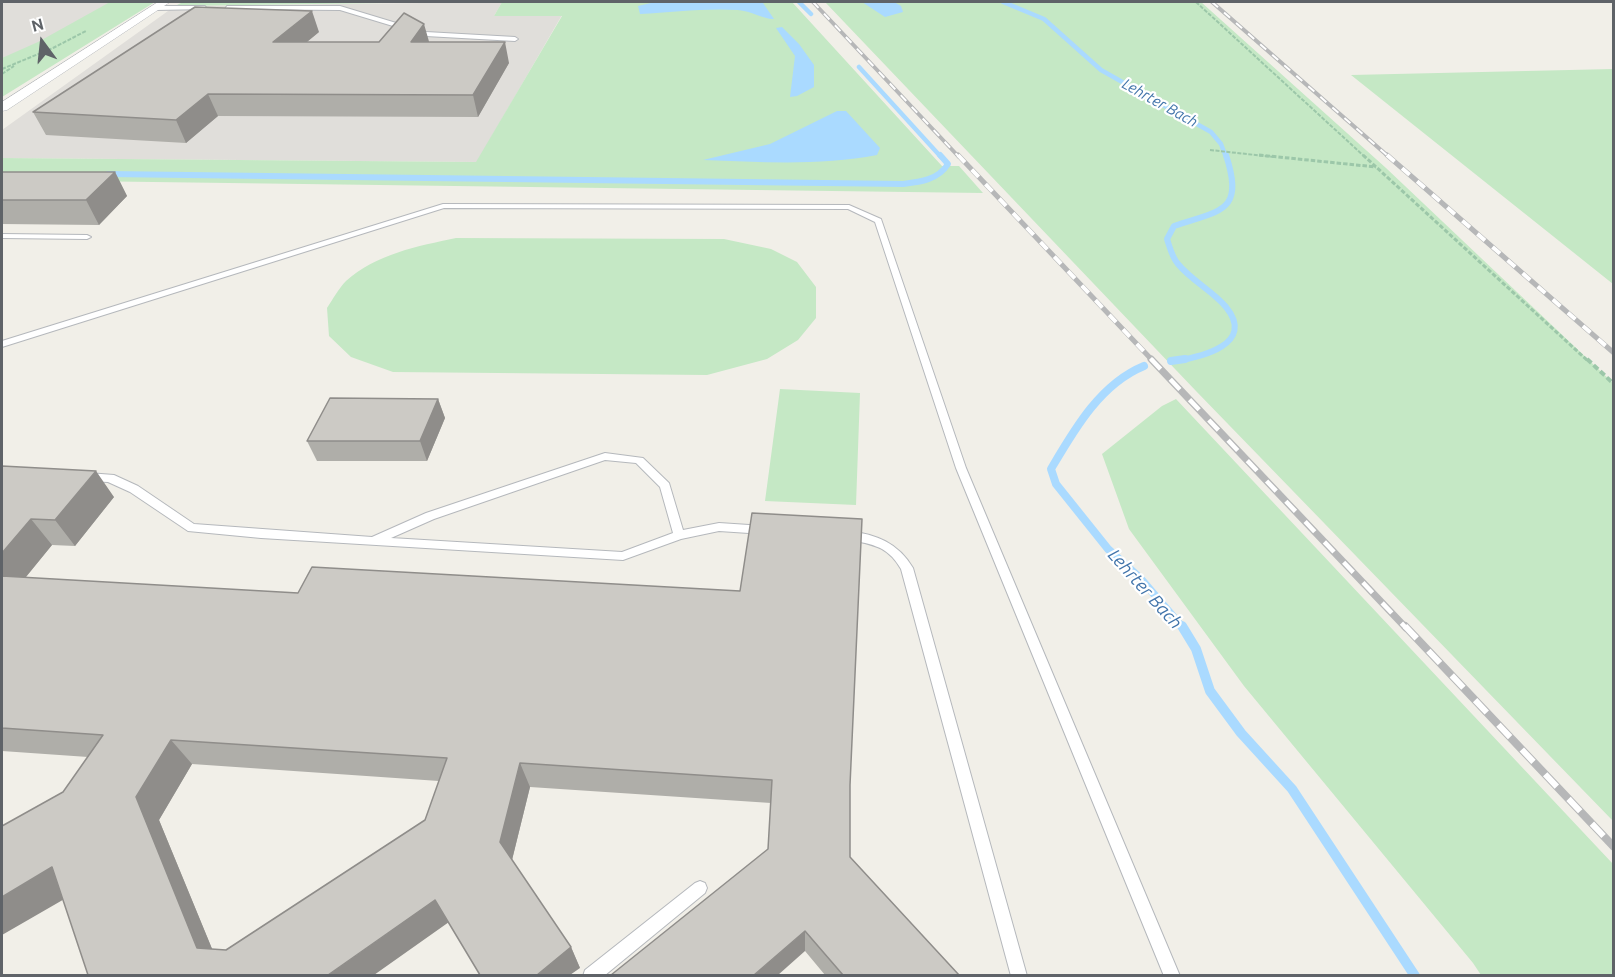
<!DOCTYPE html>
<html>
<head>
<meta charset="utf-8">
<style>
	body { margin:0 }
	#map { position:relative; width:1615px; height:977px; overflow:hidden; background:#f1efe8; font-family:Ubuntu,sans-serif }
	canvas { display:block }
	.frame { position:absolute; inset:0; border:3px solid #5f6368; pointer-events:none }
	.north { position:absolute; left:12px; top:12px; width:60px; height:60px; -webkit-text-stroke:4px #fff; paint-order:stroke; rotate:345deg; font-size:16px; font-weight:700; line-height:24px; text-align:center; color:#5f6368 }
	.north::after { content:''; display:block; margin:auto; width:21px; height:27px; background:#5f6368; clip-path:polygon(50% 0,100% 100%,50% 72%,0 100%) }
</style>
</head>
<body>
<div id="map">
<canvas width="1615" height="977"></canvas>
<div class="frame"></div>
<div class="north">N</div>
</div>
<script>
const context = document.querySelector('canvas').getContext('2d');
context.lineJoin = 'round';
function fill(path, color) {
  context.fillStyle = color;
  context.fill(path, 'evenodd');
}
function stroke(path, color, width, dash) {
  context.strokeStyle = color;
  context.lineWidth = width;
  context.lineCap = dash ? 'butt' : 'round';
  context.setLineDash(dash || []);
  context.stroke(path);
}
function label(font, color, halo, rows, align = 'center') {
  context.font = font + ' Ubuntu,sans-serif';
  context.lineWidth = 4.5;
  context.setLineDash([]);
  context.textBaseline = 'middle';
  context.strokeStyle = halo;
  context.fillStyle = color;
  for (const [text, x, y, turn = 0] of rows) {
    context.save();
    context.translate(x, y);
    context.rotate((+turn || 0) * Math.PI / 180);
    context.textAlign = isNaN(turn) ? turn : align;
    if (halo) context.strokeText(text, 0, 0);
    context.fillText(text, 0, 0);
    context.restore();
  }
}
fill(new Path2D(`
	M2 2H142L2 87Z
	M502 2 494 16 562 15 477 162 2 158V130L175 6Z`), '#e0deda');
fill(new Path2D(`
	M110 2H155L2 97V58L38 42Z
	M183 2H455L175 6Z
	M502 2H792L942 166H959L983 193 2 180V158L476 162 562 16H494Z
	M825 2H1201L1386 168 1613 383V821L1196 391Z
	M1613 69V284L1351 75Z
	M456 238 724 239 771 249 797 262 816 287V318L798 340 767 359 707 375 393 372 351 357 329 336 327 308C333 299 339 288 346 281 376 254 418 246 456 238Z
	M780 389 860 393 856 505 765 501Z
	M1176 399 1613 864V975H1481L1473 963 1244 686 1129 529 1102 454 1162 406Z`), '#c5e8c5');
fill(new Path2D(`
	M759 2 763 3 774 19C766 20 751 11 738 10 706 8 672 12 640 14L638 6 651 3Z
	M862 2H894L901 6 903 12 885 17Z
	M782 27 799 44 814 65V87L797 96 790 97 795 56 776 28Z
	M837 111H846L880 148 877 155C821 166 760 162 703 160L770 144Z`), '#aadaff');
stroke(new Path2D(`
	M799 2 811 14
	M1003 2 1044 19 1101 70 1211 132 1221 144 1226 157
	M859 67 941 157`), '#aadaff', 4.5);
stroke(new Path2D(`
	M108 174 903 184C920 182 938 180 948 164L940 155
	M1174 361C1202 357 1256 344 1226 307 1213 291 1192 281 1178 264 1172 257 1170 248 1167 239L1174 226C1220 210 1245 213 1226 155`), '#aadaff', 6);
stroke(new Path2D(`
	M1171 361 1185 359
	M1144 366C1100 384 1074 430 1051 469L1056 484 1108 549 1141 579 1183 628`), '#aadaff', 8);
stroke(new Path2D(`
	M1182 626 1196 649 1210 691 1241 733 1292 789 1415 976`), '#aadaff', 10);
const service = new Path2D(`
	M205 6 207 9 155 10 152 8 155 6Z
	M227 6H340L426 32 515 37 518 39 515 41 426 36 340 10 225 9Z
	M443 204 849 205 881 219 966 468 1180 976H1164L956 468 875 222 848 209 444 208 2 347V341Z
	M2 234 87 235 91 237 87 239 2 238Z
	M605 453 643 458 669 483 683 530 719 523 764 526 768 527 769 530 768 533 764 534 719 531 681 539 623 560 261 538 188 531 130 492 108 482 88 481 83 477 88 473 114 475 138 486 194 524 372 537 426 513ZM605 460 636 463 660 487 673 533 622 552 391 538 434 519Z
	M848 531C876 534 898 543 913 568L1027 976H1011L901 569C886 543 869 545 844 538L843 535 844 532Z
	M700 881 705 883 707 888 705 893 604 976H583L585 970 695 883Z`);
const minor = new Path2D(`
	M158 2H170L7 110 2 111V102Z`);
stroke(service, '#b5b8bc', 2);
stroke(minor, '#b5b8bc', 1);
stroke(new Path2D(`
	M1196 2 1365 157
	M2 69 53 48 86 31
	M2 74 14 66
	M1210 150 1274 157`), '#9cc7a9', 2, [4, 1.5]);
stroke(new Path2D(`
	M1259 155 1376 167
	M1363 155 1588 361`), '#9cc7a9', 3, [4.5, 2]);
stroke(new Path2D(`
	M1587 359 1614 384`), '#9cc7a9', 4, [6, 3]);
fill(service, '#fff');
fill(minor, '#fff');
const railFar3 = new Path2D(`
	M813 2 959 157
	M1212 2 1389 157`);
const railFar2 = new Path2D(`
	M958 155 1153 361
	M1387 155 1614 353`);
const railFar1 = new Path2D(`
	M1151 359 1406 628`);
const rail = new Path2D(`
	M1405 626 1614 847`);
stroke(railFar3, '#b6b7b8', 4);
stroke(railFar2, '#b6b7b8', 5);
stroke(railFar1, '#b6b7b8', 7);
stroke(rail, '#b6b7b8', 8);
stroke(railFar3, '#fff', 2, [8]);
stroke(railFar2, '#fff', 4, [10]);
stroke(railFar1, '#fff', 4.5, [14]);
stroke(rail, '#fff', 6, [17]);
fill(new Path2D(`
	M319 32 307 42H429L509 63 478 117 218 116 186 143 46 135 33 112Z
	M2 172H115L127 196 99 225 2 224Z
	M438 399 445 418 427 461H317L307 441Z
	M2 466 114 497 75 546 52 545 26 577 850 785V857L959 975H825L805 951 768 849 771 803 530 787 512 860 571 947 580 968 448 922 88 975 63 792 88 757 2 751ZM192 764 439 781 425 820 226 950 212 949 159 820Z`), '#afaea9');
fill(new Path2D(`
	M312 11 319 32 281 63 273 42Z
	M424 24 430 45 411 42Z
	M505 42 509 63 478 117 473 95Z
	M208 94 218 116 186 143 176 120Z
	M115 172 127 196 99 225 86 200Z
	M438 399 445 418 427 461 420 441Z
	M96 471 114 497 75 546 55 520Z
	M31 519 52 545 7 600 2 595V553Z
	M171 740 192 764 159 820 220 968 197 948 136 797Z
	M520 763 530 787 511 864 500 842Z
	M52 867 80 890 2 935V897Z
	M435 900 449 922 374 975H328Z
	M805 931V951L778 975H754Z
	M571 947 580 968 570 975H537Z`), '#8f8d8a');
const building = new Path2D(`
	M195 7 312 11 273 42H379L404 13 424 24 411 42H505L473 95 208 94 176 120 33 112Z
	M2 172H115L86 200H2Z
	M330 398 438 399 420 441H307Z
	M2 466 96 471 55 520 31 519 2 553Z
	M752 513 862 519 850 785V857L959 975H843L805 931 754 975H611L768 849 772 780 520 763 500 842 571 947 537 975H480L435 900 328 975H88L52 867 2 897V826L63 792 103 735 2 728V576L298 593 312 567 740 591ZM171 740 447 758 425 820 226 950 197 948 136 797Z`);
fill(building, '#cccac5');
stroke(building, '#8f8d8a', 1.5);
label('italic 15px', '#4174aa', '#fff', [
	["Lehrter Bach",1160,103,29]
]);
label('italic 18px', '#4174aa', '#fff', [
	["Lehrter Bach",1145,589,48]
]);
</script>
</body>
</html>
